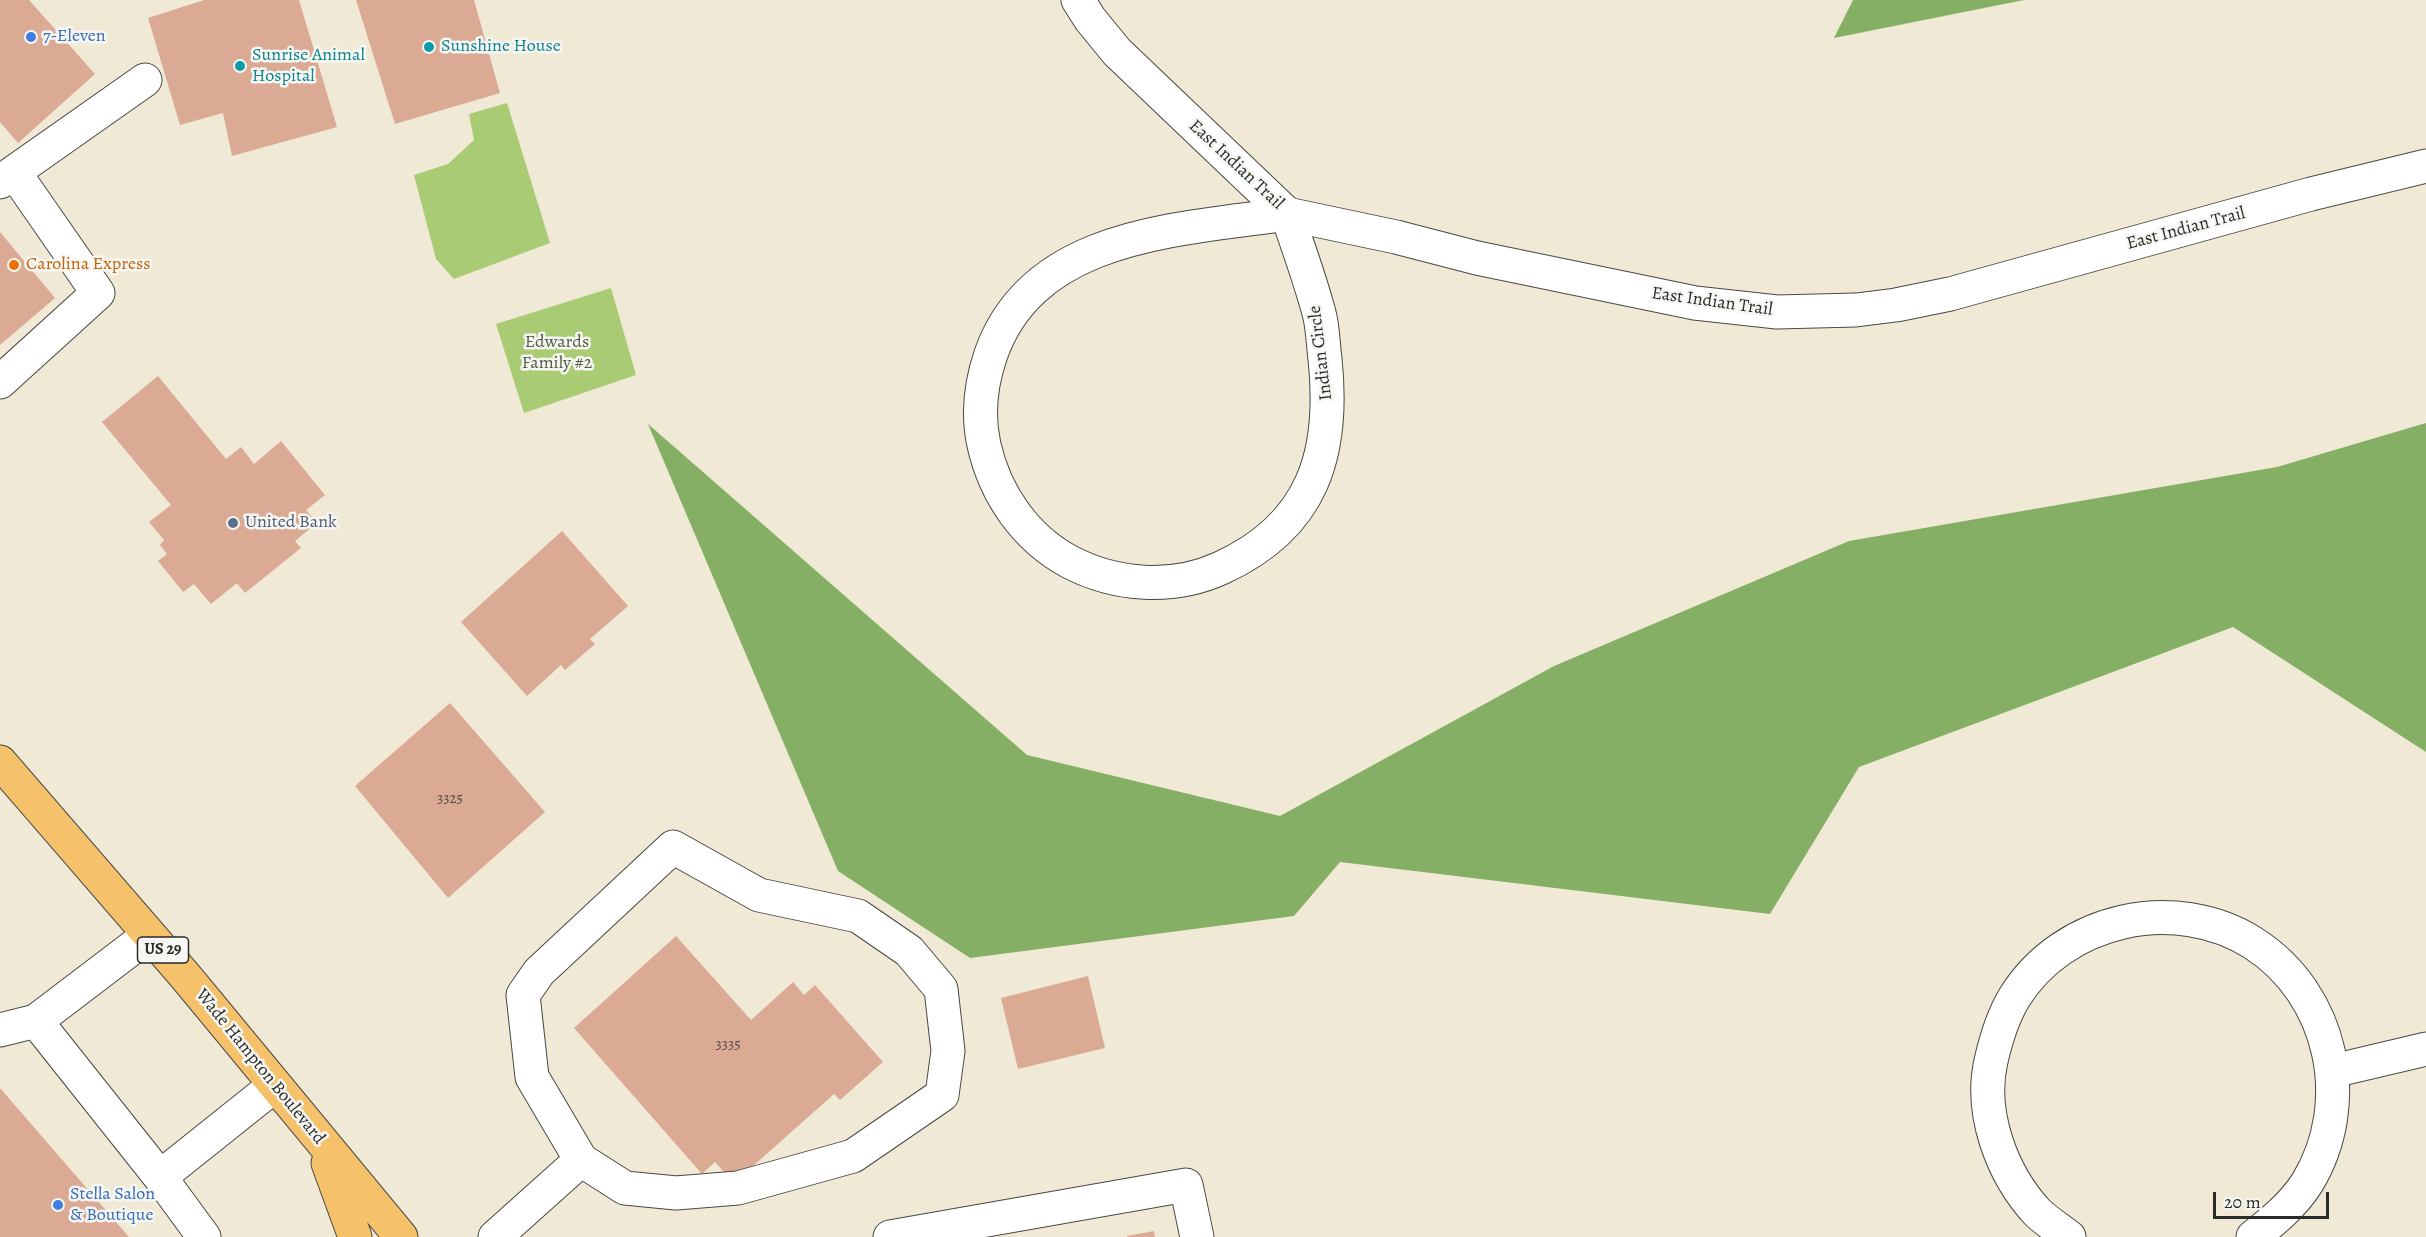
<!DOCTYPE html>
<html>
<head>
<meta charset="utf-8">
<style>
	body { margin:0 }
	#map { position:relative; width:2426px; height:1237px; overflow:hidden; background:#f0e9d5; font-family:Alegreya,serif }
	canvas { display:block }
	.scale { position:absolute; left:2213px; top:1192px; width:116px; height:27px; box-sizing:border-box; border:3px solid #2b2b2b; border-top:0; padding-left:8px; font-size:18px; line-height:21px; white-space:nowrap; color:#2b2b2b; -webkit-text-stroke:4px #f6f6f2; paint-order:stroke }
</style>
</head>
<body>
<div id="map">
<canvas width="2426" height="1237"></canvas>
<div class="scale">20 m</div>
</div>
<script>
const context = document.querySelector('canvas').getContext('2d');
context.lineJoin = 'round';
function fill(path, color) {
  context.fillStyle = color;
  context.fill(path, 'evenodd');
}
function stroke(path, color, width, dash) {
  context.strokeStyle = color;
  context.lineWidth = width;
  context.lineCap = dash ? 'butt' : 'round';
  context.setLineDash(dash || []);
  context.stroke(path);
}
function label(font, color, halo, rows, align = 'center') {
  context.font = font + ' Alegreya,serif';
  context.lineWidth = 5;
  context.setLineDash([]);
  context.textBaseline = 'middle';
  context.strokeStyle = halo;
  context.fillStyle = color;
  for (const [text, x, y, turn = 0] of rows) {
    context.save();
    context.translate(x, y);
    context.rotate((+turn || 0) * Math.PI / 180);
    context.textAlign = isNaN(turn) ? turn : align;
    if (halo) context.strokeText(text, 0, 0);
    context.fillText(text, 0, 0);
    context.restore();
  }
}
fill(new Path2D(`
	M507 103 550 243 454 279 436 259 414 175 448 164 474 140 469 114Z
	M611 288 636 375 524 413 496 324Z`), '#a8cb74');
fill(new Path2D(`
	M1853 0H2024L1834 38Z
	M2426 423V752L2233 627 1859 767 1770 914 1340 862 1294 916 970 958 838 871 648 424 1027 755 1280 816 1554 666 1849 541 2277 467Z`), '#86af66');
fill(new Path2D(`
	M0 0H29L95 74 18 143 0 122Z
	M204 0H299L337 127 232 156 223 113 180 125 148 18Z
	M356 0H474L500 93 395 124Z
	M0 232 55 298 0 345Z
	M158 376 226 459 241 447 254 464 281 441 325 495 306 510 317 523 295 541 301 548 245 593 237 583 211 604 194 584 183 592 158 561 167 554 160 545 164 540 149 522 171 505 102 422Z
	M562 531 628 606 590 639 595 644 565 670 561 665 527 696 461 622Z
	M450 703 545 812 448 898 355 786Z
	M676 936 751 1020 793 982 804 995 815 985 883 1062 840 1100 834 1094 734 1183 715 1162 702 1174 574 1028Z
	M1088 976 1105 1048 1018 1069 1001 998Z
	M0 1088 129 1237H0Z
	M1154 1231 1155 1237H1127V1236Z`), '#dbaa95');
const minor = new Path2D(`
	M1078 0 1090 19 1117 52 1287 214 1396 237 1477 258 1695 303 1777 312 1856 310 1896 305 1950 294 2311 194 2426 166
	M0 182 145 80
	M1287 214C1298 247 1310 279 1319 313 1323 327 1323 344 1325 359 1335 454 1313 526 1221 568 1173 590 1116 586 1070 562 1025 538 995 494 984 445 977 414 981 383 991 354 1034 232 1181 230 1287 214Z
	M0 382 98 293 14 172
	M673 847 759 895 858 916 909 951 941 989 948 1051 942 1095 853 1156 738 1188 676 1193 625 1188 581 1160 532 1077 523 995 539 972Z
	M149 935 36 1021 160 1177 274 1086
	M0 1030 36 1021
	M2333 1071 2426 1049
	M160 1177 204 1237
	M495 1237 581 1160
	M890 1237 1186 1185 1197 1237
	M2069 1237C2059 1229 2046 1221 2037 1212 2002 1174 1979 1113 1991 1061 1996 1039 2002 1018 2014 998 2063 918 2175 894 2253 943 2333 994 2356 1103 2307 1183 2293 1205 2273 1221 2253 1237`);
const major = new Path2D(`
	M0 762 186 977 401 1237
	M328 1163 355 1237`);
stroke(minor, '#494844', 35);
stroke(major, '#494844', 35);
stroke(minor, '#fff', 33);
stroke(major, '#f5c16b', 33);
for (const [x, y, r, color] of [
	[31,37,6,"#3f7fe0"],
	[429,47,6,"#0f9aa8"],
	[240,66,6,"#0f9aa8"],
	[14,265,6,"#e8710a"],
	[233,523,6,"#5c6f8a"],
	[58,1205,6,"#3f7fe0"]
]) {
  const dot = new Path2D();
  dot.arc(x, y, r, 0, 2 * Math.PI);
  context.fillStyle = color;
  context.fill(dot);
  stroke(dot, '#f6f6f2', 2);
}
label('15px', '#574b46', null, [
	["3325",450,799],
	["3335",728,1045]
]);
for (const [x, y, w] of [
	[163,950,51]
]) {
  const box = new Path2D();
  box.roundRect(x - w / 2, y - 13, w, 26, 4.5);
  context.fillStyle = '#f6f6f2';
  context.fill(box);
  stroke(box, '#2b2b2b', 1.5);
}
label('bold 16px', '#2b2b2b', null, [
	["US 29",163,950]
]);
label('18px', '#366cbe', '#f6f6f2', [
	["7-Eleven",43,37],
	["Stella Salon",70,1195],
	["& Boutique",70,1216]
], 'left');
label('18px', '#0d838f', '#f6f6f2', [
	["Sunshine House",441,47],
	["Sunrise Animal",252,56],
	["Hospital",252,77]
], 'left');
label('18px', '#2b2b2b', '#f6f6f2', [
	["East Indian Trail",1236,165,43],
	["East Indian Trail",2186,229,-15],
	["East Indian Trail",1712,302,8],
	["Indian Circle",1321,353,-97],
	["Wade Hampton Boulevard",260,1067,51]
]);
label('18px', '#c56008', '#f6f6f2', [
	["Carolina Express",26,265]
], 'left');
label('18px', '#505b41', '#f6f6f2', [
	["Edwards",557,343],
	["Family #2",557,364]
]);
label('18px', '#4e5e75', '#f6f6f2', [
	["United Bank",245,523]
], 'left');
</script>
</body>
</html>
